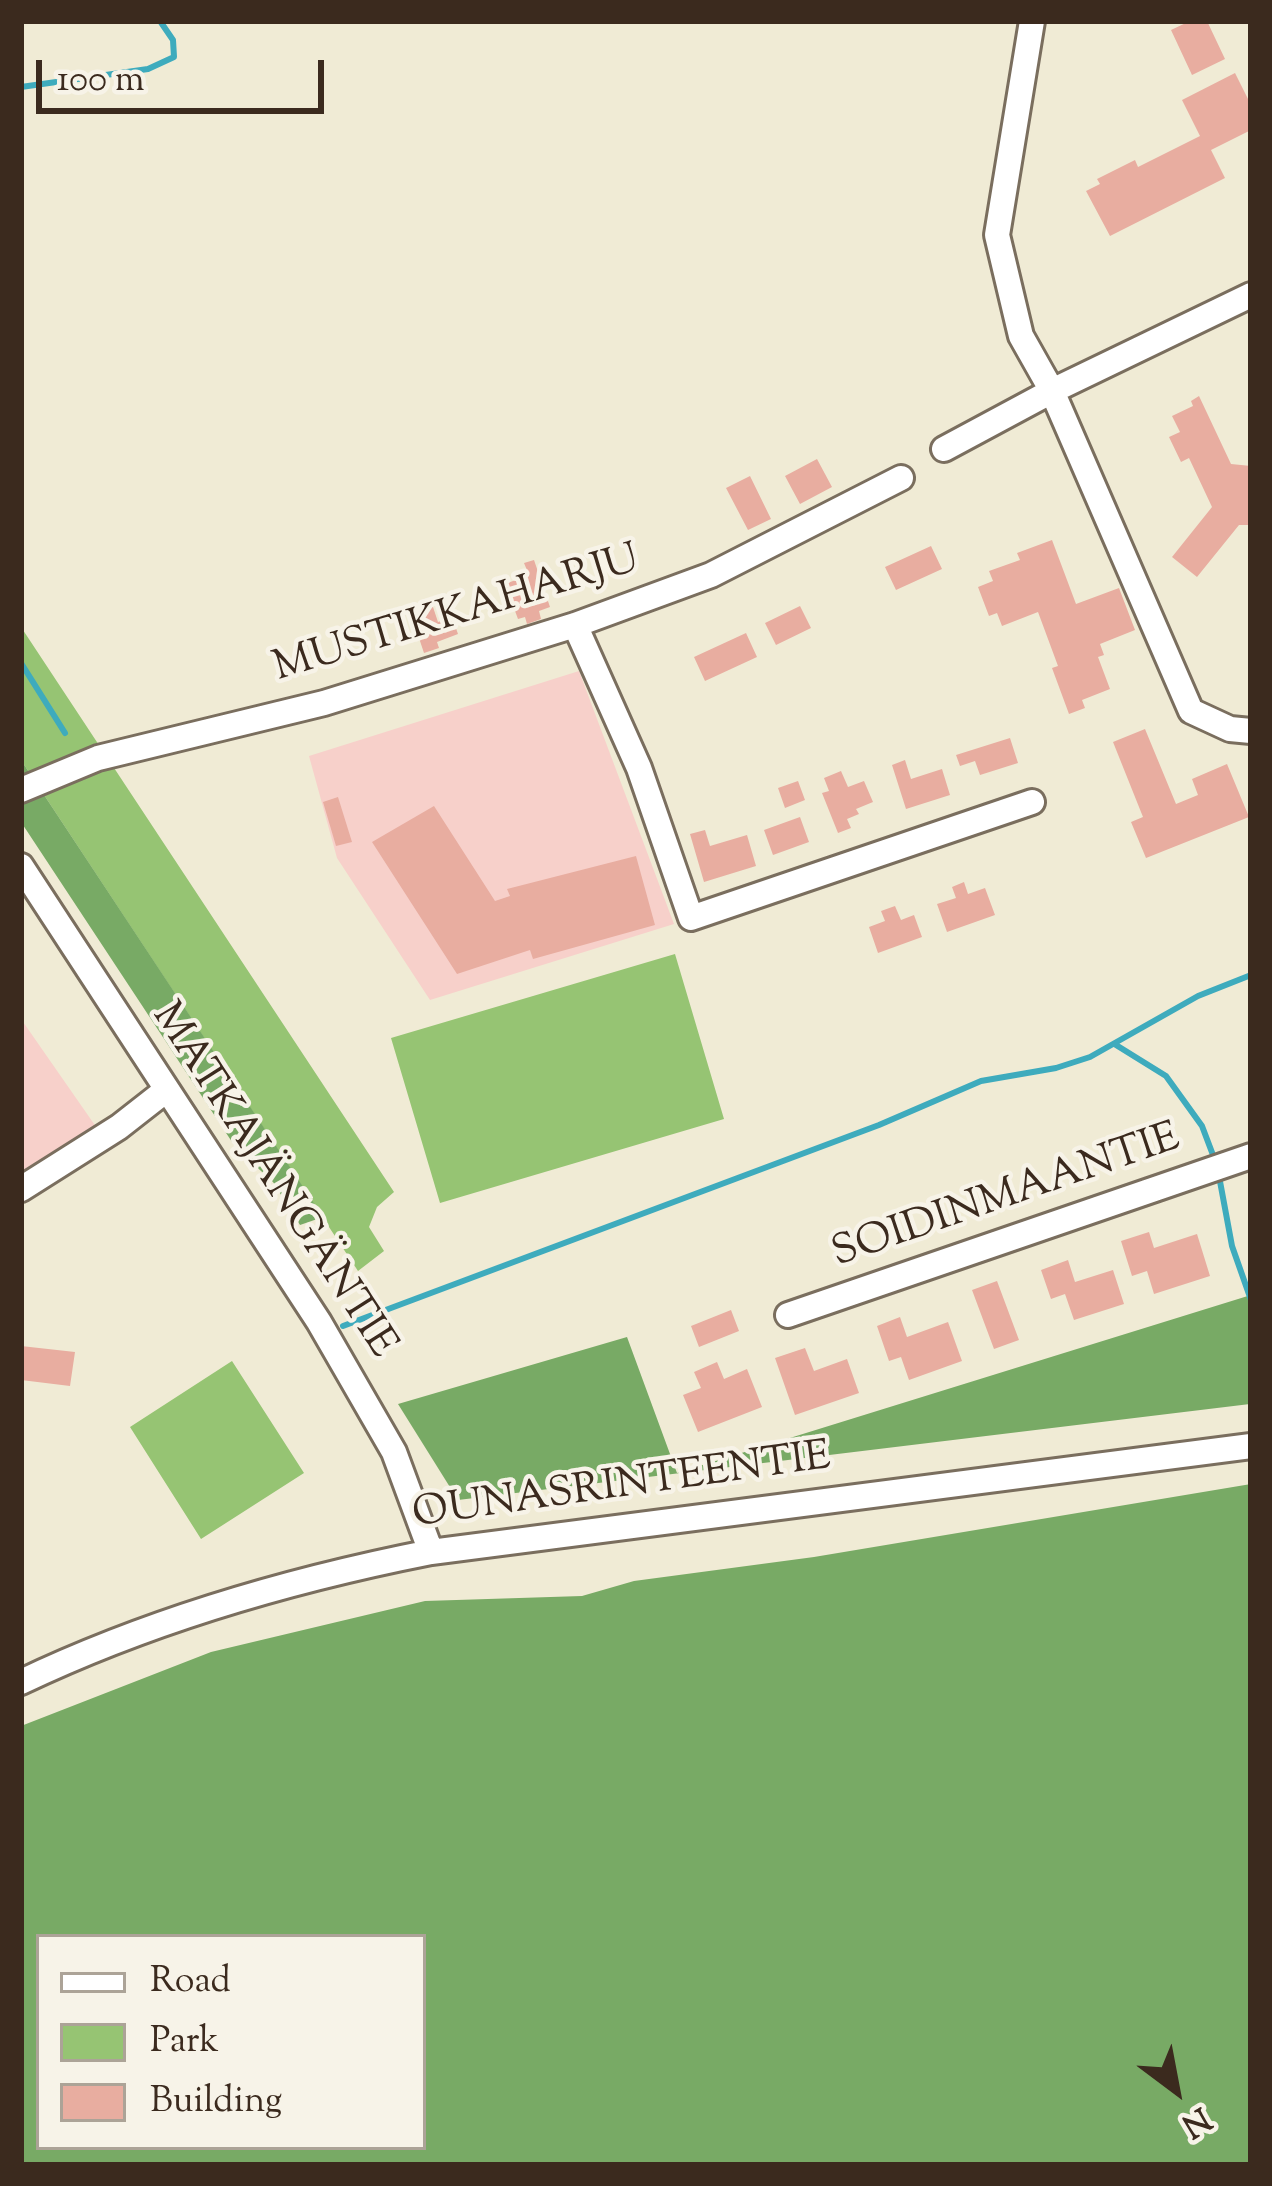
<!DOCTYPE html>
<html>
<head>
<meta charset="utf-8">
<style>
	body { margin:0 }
	#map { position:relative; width:1272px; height:2186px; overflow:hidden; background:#f0ebd5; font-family:"Sorts Mill Goudy",serif }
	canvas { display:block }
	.frame { position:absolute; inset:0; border:24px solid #3b2a1e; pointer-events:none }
	.legend { position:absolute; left:36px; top:1934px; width:390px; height:216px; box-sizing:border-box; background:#f7f3e8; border:3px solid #aca397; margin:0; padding:15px 21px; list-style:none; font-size:36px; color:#3b2a1e }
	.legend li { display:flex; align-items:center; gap:24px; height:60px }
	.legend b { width:60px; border:3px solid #aca397 }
	.north { position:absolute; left:1116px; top:2030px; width:120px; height:120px; -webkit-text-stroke:9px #f7f3e8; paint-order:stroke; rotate:148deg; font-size:33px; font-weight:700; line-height:48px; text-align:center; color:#3b2a1e }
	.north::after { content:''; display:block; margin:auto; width:42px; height:54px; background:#3b2a1e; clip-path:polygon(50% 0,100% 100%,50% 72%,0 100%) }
	.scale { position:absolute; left:36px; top:60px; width:288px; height:54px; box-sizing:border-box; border:6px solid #3b2a1e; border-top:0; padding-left:15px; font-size:36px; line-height:42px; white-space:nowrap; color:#3b2a1e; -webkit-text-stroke:9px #f7f3e8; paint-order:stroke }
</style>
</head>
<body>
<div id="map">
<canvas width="1272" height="2186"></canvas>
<div class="frame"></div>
<ul class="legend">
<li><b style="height:15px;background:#fff"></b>Road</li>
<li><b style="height:33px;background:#96c473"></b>Park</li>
<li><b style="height:33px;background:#e8ada0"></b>Building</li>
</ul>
<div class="north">N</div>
<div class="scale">100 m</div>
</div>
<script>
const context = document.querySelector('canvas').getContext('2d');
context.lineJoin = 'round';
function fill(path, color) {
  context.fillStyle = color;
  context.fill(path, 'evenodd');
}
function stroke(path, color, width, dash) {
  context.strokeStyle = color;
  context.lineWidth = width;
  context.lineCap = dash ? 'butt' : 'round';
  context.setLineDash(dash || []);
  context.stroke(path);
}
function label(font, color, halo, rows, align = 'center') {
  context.font = font + ' "Sorts Mill Goudy",serif';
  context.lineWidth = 9;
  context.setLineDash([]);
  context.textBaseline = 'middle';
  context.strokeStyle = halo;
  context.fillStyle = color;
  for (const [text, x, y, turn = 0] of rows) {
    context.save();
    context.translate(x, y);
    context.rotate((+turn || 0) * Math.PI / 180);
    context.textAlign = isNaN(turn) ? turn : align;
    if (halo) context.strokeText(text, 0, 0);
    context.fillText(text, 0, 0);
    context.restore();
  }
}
fill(new Path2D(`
	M579 671 674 924 430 1000 337 858 309 756Z
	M21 1019 108 1144 21 1204Z`), '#f7d0ca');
fill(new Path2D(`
	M21 627 394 1192 377 1207 369 1227 384 1251 358 1271 21 760Z
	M675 954 724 1119 440 1203 391 1038Z
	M232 1361 304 1473 201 1539 130 1427Z`), '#96c473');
fill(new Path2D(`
	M21 760 323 1217 300 1225 273 1182 236 1148 21 822Z
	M1251 1295 1250 1404 458 1500 398 1404 627 1337 677 1473Z
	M1251 1484V2165H21V1726L211 1652 425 1601 582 1596 634 1581 814 1557ZM423 1937V2147H39V1937Z`), '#78aa65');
stroke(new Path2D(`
	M21 87 148 69 174 57 173 40 160 21
	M21 663 65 733
	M1116 1045 1166 1076 1202 1126 1216 1163
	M1219 1176 1232 1246 1251 1300
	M343 1326 879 1125 981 1081 1056 1068 1090 1057 1198 996 1251 975`), '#3eabbd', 6);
fill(new Path2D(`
	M1190 21H1207L1225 59 1192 75 1171 30Z
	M1235 73 1251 105V130L1211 150 1225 178 1110 236 1086 191 1100 184 1097 179 1135 160 1138 167 1200 136 1182 100Z
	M1199 396 1231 464 1251 466V525H1239L1197 577 1172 557 1212 507 1189 458 1181 462 1169 437 1180 432 1172 416 1193 406 1191 401Z
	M817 459 832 487 800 504 785 476Z
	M750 476 771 519 748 530 726 488Z
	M1052 540 1076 604 1119 588 1135 630 1100 644 1104 655 1098 657 1110 689 1082 700 1085 708 1069 714 1052 668 1058 666 1038 612 1002 626 997 613 989 616 978 587 993 581 989 571 1020 560 1017 553Z
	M931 546 942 569 896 590 885 567Z
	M534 560 550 607 539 611 541 619 527 624 525 617 518 619 505 584 529 575 524 563Z
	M432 604 438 622 452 617 458 634 437 642 439 648 424 653 410 611Z
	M800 606 811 628 776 645 765 623Z
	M746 633 757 657 705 681 694 657Z
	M1145 729 1176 804 1198 795 1192 779 1227 764 1249 817 1146 858 1131 822 1143 817 1113 742Z
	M1010 738 1018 763 980 775 975 761 960 766 956 755Z
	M905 760 911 779 942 769 950 795 906 809 892 765Z
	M841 771 848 787 864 781 873 802 856 809 859 814 847 819 851 828 838 833 822 793 829 791 824 778Z
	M798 781 805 800 785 808 778 788Z
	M338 797 352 842 336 846 323 802Z
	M434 806 495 901 510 896 507 889 636 856 655 925 533 959 530 950 457 974 372 842Z
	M800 817 809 842 773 855 764 830Z
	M705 830 710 846 747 835 756 866 704 882 690 834Z
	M964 882 968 894 985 888 995 915 947 932 937 904 956 898 952 887Z
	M895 906 901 920 914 915 922 937 878 953 869 927 885 921 881 911Z
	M1149 1232 1154 1248 1197 1234 1210 1276 1154 1294 1147 1271 1132 1276 1121 1241Z
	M1068 1260 1075 1282 1113 1270 1124 1304 1074 1320 1065 1294 1051 1299 1041 1270Z
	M997 1281 1019 1340 994 1349 972 1290Z
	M731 1310 739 1331 699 1347 691 1326Z
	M900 1317 907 1337 948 1322 962 1361 909 1380 901 1357 889 1361 877 1326Z
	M21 1346 75 1352 70 1386 21 1380Z
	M805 1348 814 1371 847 1359 859 1393 795 1415 775 1358Z
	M717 1362 724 1379 747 1369 762 1407 698 1432 683 1395 701 1388 694 1372Z`), '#e8ada0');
const minor = new Path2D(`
	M1032 21 997 235 1021 336 1052 391 1191 711 1230 729 1251 731
	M944 449 1052 391 1251 295
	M575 625 639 768 691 918 1032 802
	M21 790 98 758 324 703 575 625 711 575 901 478
	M21 866 319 1322 394 1452 431 1552
	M21 1189 119 1127 165 1091
	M788 1315 1251 1156
	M21 1682C151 1620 289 1580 431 1552L1251 1446`);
stroke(minor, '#7a6e5e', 30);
stroke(minor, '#fff', 24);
label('42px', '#3b2a1e', '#f7f3e8', [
	["MUSTIKKAHARJU",457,617,-17],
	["MATKAJÄNGÄNTIE",271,1182,57],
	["SOIDINMAANTIE",1007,1199,-19],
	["OUNASRINTEENTIE",622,1489,-8]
]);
</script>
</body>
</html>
